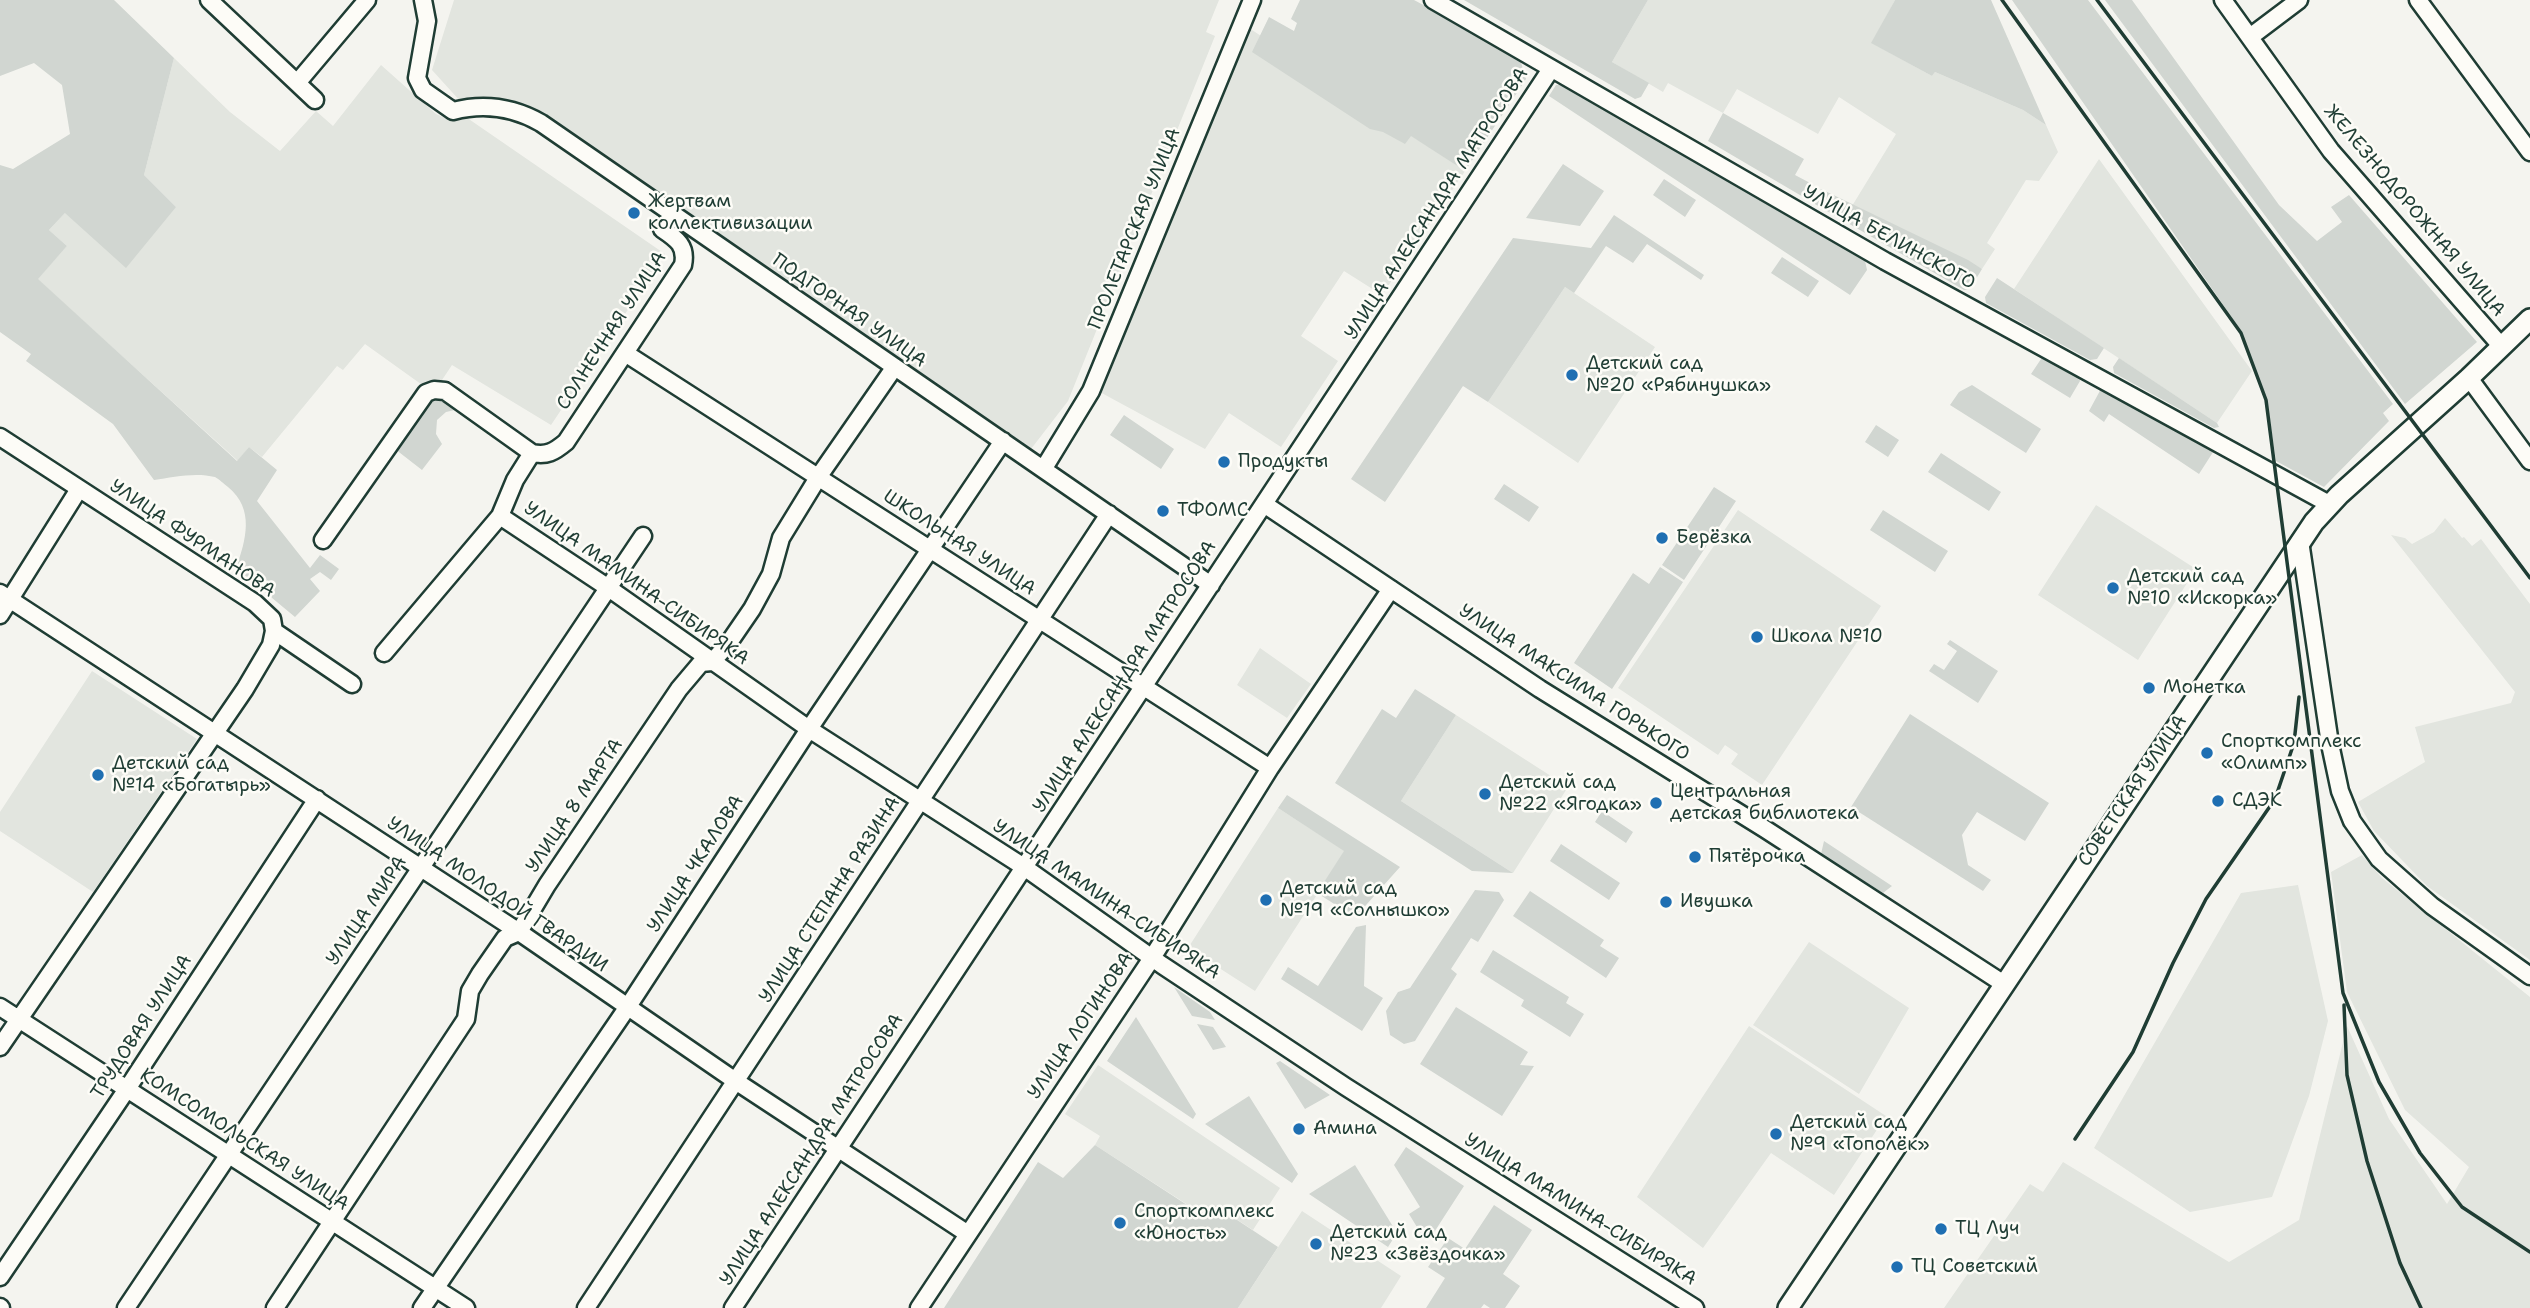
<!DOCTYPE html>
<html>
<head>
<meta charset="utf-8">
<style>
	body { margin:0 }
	canvas { display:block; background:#f4f4ef }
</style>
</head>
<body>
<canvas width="2530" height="1308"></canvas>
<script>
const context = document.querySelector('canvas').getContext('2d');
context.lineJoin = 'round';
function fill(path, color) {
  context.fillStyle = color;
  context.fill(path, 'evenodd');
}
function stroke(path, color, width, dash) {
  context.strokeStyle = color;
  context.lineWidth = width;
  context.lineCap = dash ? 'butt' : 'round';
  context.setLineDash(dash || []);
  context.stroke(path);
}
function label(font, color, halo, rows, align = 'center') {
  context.font = font + ' "Shantell Sans",sans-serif';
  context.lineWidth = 5;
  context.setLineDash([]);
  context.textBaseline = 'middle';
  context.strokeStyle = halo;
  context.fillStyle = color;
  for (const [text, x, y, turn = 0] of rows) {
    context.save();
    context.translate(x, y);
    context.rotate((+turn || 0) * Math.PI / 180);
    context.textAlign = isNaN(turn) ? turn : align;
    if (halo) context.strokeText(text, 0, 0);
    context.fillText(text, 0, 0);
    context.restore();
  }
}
fill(new Path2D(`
	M454 0H1219L1206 32 1215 36 1068 401 1031 449 535 112 461 102 432 70Z
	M1648 0H1895L1872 43 1932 76 1935 72 2023 110 2046 125 2058 152 2039 181 2026 180 1987 243 1995 249 1982 269 1852 206 1896 134 1839 97 1818 134 1737 89 1723 113 1668 83 1663 92 1612 62Z
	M1249 28 1465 171 1382 295 1344 271 1301 336 1338 361 1281 447 1229 413 1205 449 1098 391Z
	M174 58 230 112 280 151 316 111 333 126 381 65 436 114 447 119 460 113 665 254 551 425 452 365 438 386 425 387 365 344 343 370 337 366 262 457 249 447 238 461 37 279 67 246 49 230 65 213 176 207 144 175Z
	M2099 159 2252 371 2217 423 2014 289Z
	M1565 287 1655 347 1578 463 1488 402Z
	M2096 505 2196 569 2138 660 2038 595Z
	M1738 510 1881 606 1762 785 1731 764 1738 754 1725 745 1718 755 1618 688Z
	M2445 518 2462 538 2464 537 2472 546 2481 539 2530 604V960L2427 886 2374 831 2358 802 2425 762 2415 727 2511 703 2515 692 2391 535 2405 538 2412 544 2434 532Z
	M1260 648 1311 684 1287 718 1237 685Z
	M92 671 197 739 93 892 0 831V812Z
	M1456 715 1568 787 1513 873 1401 801Z
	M1278 808 1345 851 1255 991 1188 948Z
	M2362 855 2382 878 2530 997V1308H1944L2030 1184 2043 1192 2063 1162 2229 1262 2299 1220 2347 1026 2389 1119 2447 1204 2469 1167 2405 1110 2347 992 2331 872Z
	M2298 885 2328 1021 2309 1096 2272 1197 2190 1212 2094 1148 2241 893Z
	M1809 942 1909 1008 1859 1094 1753 1025Z
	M1749 1026 1886 1116 1834 1195 1771 1153 1703 1248 1637 1197Z
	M1098 1065 1280 1188 1253 1230 1213 1204 1205 1216 1095 1145 1100 1136 1065 1114Z
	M1302 1211 1401 1276 1381 1308H1238Z`), '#e2e5df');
fill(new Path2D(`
	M0 0H114L174 58 144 175 176 207 126 268 65 213 49 230 67 246 38 279 237 461 249 447 277 470 257 501 310 568 320 555 339 569 331 580 320 572 310 579 320 591 295 617 236 568C246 540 255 509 228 487 224 484 219 479 215 477 196 472 173 477 154 480L113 424 26 361 31 354 0 332V165L13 169 70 134 62 85 34 63 0 76Z
	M1300 0H1414L1508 50 1520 59 1526 79 1465 171 1411 136 1405 144 1383 132 1370 129 1252 52 1269 17 1294 31 1297 23 1291 19Z
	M1464 0H1648L1612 62 1649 83 1641 97 1635 99Z
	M1895 0H1991L2046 125 2023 110 1935 72 1932 76 1871 43Z
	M2012 0H2088L2393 404 2383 413 2389 421 2324 487 2276 461 2267 400 2242 332Z
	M2105 0H2132L2279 205 2317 241 2342 222 2331 207 2349 195 2477 342 2405 404Z
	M1566 84 1864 256 1867 270 1850 295 1549 96 1556 85Z
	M1723 113 1804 159 1795 175 1812 184 1805 198 1708 141Z
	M1563 164 1604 191 1580 226 1526 218Z
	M1664 179 1696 200 1685 217 1653 195Z
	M1821 189 1968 260 1982 269 1970 289 1964 290 1813 203Z
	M1614 215 1704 275 1701 280 1647 244 1633 263 1606 246 1574 293 1565 287 1488 402 1463 386 1385 502 1351 479 1513 238 1591 248Z
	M1782 257 1819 281 1808 297 1771 273Z
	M1997 278 2104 348 2097 359 2090 360 1986 303 1985 297Z
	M2043 356 2078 375 2080 381 2070 398 2031 374Z
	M2119 358 2217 423 2219 427 2214 428 2114 373 2113 367Z
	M1972 385 2041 429 2026 453 1950 405 1959 392Z
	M2102 387 2215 449 2199 474 2109 414 2104 422 2089 411Z
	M438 396 457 407 455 410 446 412 437 420 436 434 442 444 422 470 395 449 429 400Z
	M1124 415 1174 449 1161 469 1110 435Z
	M1876 425 1899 440 1888 457 1865 442Z
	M1941 453 2001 492 1989 511 1928 472Z
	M1504 484 1539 507 1529 522 1494 499Z
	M1714 487 1736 501 1684 580 1662 565Z
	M1883 510 1948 551 1935 572 1870 530Z
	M1660 567 1683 582 1612 689 1574 663 1633 573 1649 584Z
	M1950 640 1998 671 1978 703 1929 671 1934 664 1944 670 1957 651 1947 644Z
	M1415 689 1456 715 1401 801 1513 873 1472 871 1335 783 1382 709 1396 718Z
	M1910 714 2049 803 2025 841 1977 812 1962 835 1968 865 1991 880 1983 891 1851 807Z
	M1287 795 1400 867 1358 914H1350L1317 893 1344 851 1278 808Z
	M1602 811 1633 832 1626 843 1595 822Z
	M1824 841 1892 886 1883 893 1821 854Z
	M1561 844 1620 883 1609 900 1550 861Z
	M1475 890 1499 892 1504 900 1478 942 1471 938 1451 969 1457 974 1415 1041 1404 1044 1390 1035 1386 1011 1398 992 1410 988Z
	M1530 891 1604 940 1600 946 1619 958 1606 978 1513 916Z
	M1366 925 1364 986 1383 998 1362 1031 1281 979 1288 967 1318 986 1356 927Z
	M1493 950 1569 997 1566 1003 1584 1014 1570 1037 1521 1006 1524 1000 1480 972Z
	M1174 987 1210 1012 1215 1020 1192 1016Z
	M1456 1007 1528 1052 1520 1065 1534 1066 1502 1116 1420 1064Z
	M1136 1017 1196 1114 1193 1119 1107 1061Z
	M1197 1024 1213 1027 1226 1047 1213 1050Z
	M1280 1061 1330 1095 1305 1109 1276 1063Z
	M1249 1096 1298 1174 1292 1183 1205 1124Z
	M1095 1145 1204 1216 1213 1204 1278 1247 1238 1308H944L1038 1162 1063 1178Z
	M1406 1147 1464 1186 1431 1237H1423L1409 1214 1420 1207 1394 1165Z
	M1355 1165 1397 1233 1388 1247 1309 1194Z
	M1494 1205 1532 1230 1503 1274 1520 1286 1505 1308H1490L1484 1304 1481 1308H1426L1445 1278 1428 1267 1448 1238 1465 1249Z`), '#d1d6d1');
const minor = new Path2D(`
	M209 0 315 100
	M423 0 427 21 417 78 423 90 453 111C484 103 513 107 541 123L1211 585
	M1433 0 1885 261 2329 504
	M2223 0 2331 151 2502 347
	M2418 0 2530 152
	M2250 37 2299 0
	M297 83 367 0
	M625 353 1270 768
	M2469 378 2530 461
	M0 437 255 603 272 619 274 631 352 684
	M1044 468 1091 391 1252 0
	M1264 504 1540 689 1765 829 2004 984
	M500 516 607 587 809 729 1024 867 1162 965 1346 1087 1695 1308
	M323 540 426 393 434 390 445 391 532 453
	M2300 541 2330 744 2340 791 2352 821 2379 859 2432 906 2530 976
	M0 593 519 932 737 1082 968 1234
	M0 615 79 489
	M384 653 500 516 515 480 532 453C547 456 554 452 566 442L683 265C687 246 677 239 662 229L673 215
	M0 1007 466 1308
	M0 1047 245 689 271 645 274 631
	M0 1277 127 1089 317 799
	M0 1307 1 1308
	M126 1308 643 536
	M275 1308 466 1019 470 991 480 974 505 938 519 932 547 885 679 689 701 663 712 662 728 644 752 609 771 574 781 538 819 476 894 368
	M422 1308 627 1008 809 729 1003 441
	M586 1308 1109 514
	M733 1308 1551 69
	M919 1308 1152 958 1270 768 1391 589`);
const major = new Path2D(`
	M1788 1308 2314 522 2339 495 2469 378 2530 319`);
stroke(minor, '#1f3d34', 21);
stroke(major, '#1f3d34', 24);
stroke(minor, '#fdfcf7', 16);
stroke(major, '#fdfcf7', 19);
stroke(new Path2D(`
	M2002 0 2241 333 2266 400 2343 993 2379 1082 2420 1153 2462 1207 2530 1252
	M2097 0 2530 578
	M2344 1005 2347 1075 2367 1161 2400 1263 2421 1308
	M2075 1139 2133 1052 2173 963 2206 899 2275 799 2294 743 2299 697`), '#1f3d34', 3.5);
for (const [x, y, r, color] of [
	[634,213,7,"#1f6fb2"],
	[1572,375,7,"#1f6fb2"],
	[1224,462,7,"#1f6fb2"],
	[1163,511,7,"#1f6fb2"],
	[1662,538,7,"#1f6fb2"],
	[2113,588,7,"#1f6fb2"],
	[1757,637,7,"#1f6fb2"],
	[2149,688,7,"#1f6fb2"],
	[2207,753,7,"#1f6fb2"],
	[98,775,7,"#1f6fb2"],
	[1485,794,7,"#1f6fb2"],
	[2218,801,7,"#1f6fb2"],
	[1656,803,7,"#1f6fb2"],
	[1695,857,7,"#1f6fb2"],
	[1266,900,7,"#1f6fb2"],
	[1666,902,7,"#1f6fb2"],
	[1299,1129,7,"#1f6fb2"],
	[1776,1134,7,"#1f6fb2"],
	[1120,1223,7,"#1f6fb2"],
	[1941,1229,7,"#1f6fb2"],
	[1316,1244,7,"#1f6fb2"],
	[1897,1267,7,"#1f6fb2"]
]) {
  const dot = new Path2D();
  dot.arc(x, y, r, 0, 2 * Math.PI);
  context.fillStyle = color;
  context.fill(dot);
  stroke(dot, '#fdfcf7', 2.5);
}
label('19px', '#1f3d34', '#fdfcf7', [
	["Жертвам",648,202],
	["коллективизации",648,224],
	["Детский сад",1586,364],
	["№20 «Рябинушка»",1586,386],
	["Продукты",1238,462],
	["ТФОМС",1177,511],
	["Берёзка",1676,538],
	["Детский сад",2127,577],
	["№10 «Искорка»",2127,599],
	["Школа №10",1771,637],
	["Монетка",2163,688],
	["Спорткомплекс",2221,742],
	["«Олимп»",2221,764],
	["Детский сад",112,764],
	["№14 «Богатырь»",112,786],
	["Детский сад",1499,783],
	["№22 «Ягодка»",1499,805],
	["Центральная",1670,792],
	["детская библиотека",1670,814],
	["СДЭК",2232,801],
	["Пятёрочка",1709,857],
	["Детский сад",1280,889],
	["№19 «Солнышко»",1280,911],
	["Ивушка",1680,902],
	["Детский сад",1790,1123],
	["№9 «Тополёк»",1790,1145],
	["Амина",1313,1129],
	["Спорткомплекс",1134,1212],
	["«Юность»",1134,1234],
	["ТЦ Луч",1955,1229],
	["Детский сад",1330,1233],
	["№23 «Звёздочка»",1330,1255],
	["ТЦ Советский",1911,1267]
], 'left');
label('19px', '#1f3d34', '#fdfcf7', [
	["УЛИЦА АЛЕКСАНДРА МАТРОСОВА",1437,204,-57],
	["ЖЕЛЕЗНОДОРОЖНАЯ УЛИЦА",2414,211,50],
	["ПРОЛЕТАРСКАЯ УЛИЦА",1135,229,-68],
	["УЛИЦА БЕЛИНСКОГО",1889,238,29],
	["ПОДГОРНАЯ УЛИЦА",849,311,35],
	["СОЛНЕЧНАЯ УЛИЦА",612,331,-57],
	["УЛИЦА ФУРМАНОВА",192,539,34],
	["ШКОЛЬНАЯ УЛИЦА",959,543,33],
	["УЛИЦА МАМИНА-СИБИРЯКА",636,584,35],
	["УЛИЦА АЛЕКСАНДРА МАТРОСОВА",1125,677,-57],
	["УЛИЦА МАКСИМА ГОРЬКОГО",1574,683,33],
	["СОВЕТСКАЯ УЛИЦА",2133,791,-56],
	["УЛИЦА 8 МАРТА",575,806,-56],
	["УЛИЦА ЧКАЛОВА",696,864,-57],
	["УЛИЦА МОЛОДОЙ ГВАРДИИ",497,895,34],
	["УЛИЦА СТЕПАНА РАЗИНА",830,900,-57],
	["УЛИЦА МАМИНА-СИБИРЯКА",1106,900,34],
	["УЛИЦА МИРА",367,911,-56],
	["УЛИЦА ЛОГИНОВА",1081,1026,-56],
	["ТРУДОВАЯ УЛИЦА",142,1027,-57],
	["КОМСОМОЛЬСКАЯ УЛИЦА",244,1140,33],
	["УЛИЦА АЛЕКСАНДРА МАТРОСОВА",812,1150,-57],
	["УЛИЦА МАМИНА-СИБИРЯКА",1580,1210,32]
]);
</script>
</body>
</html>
